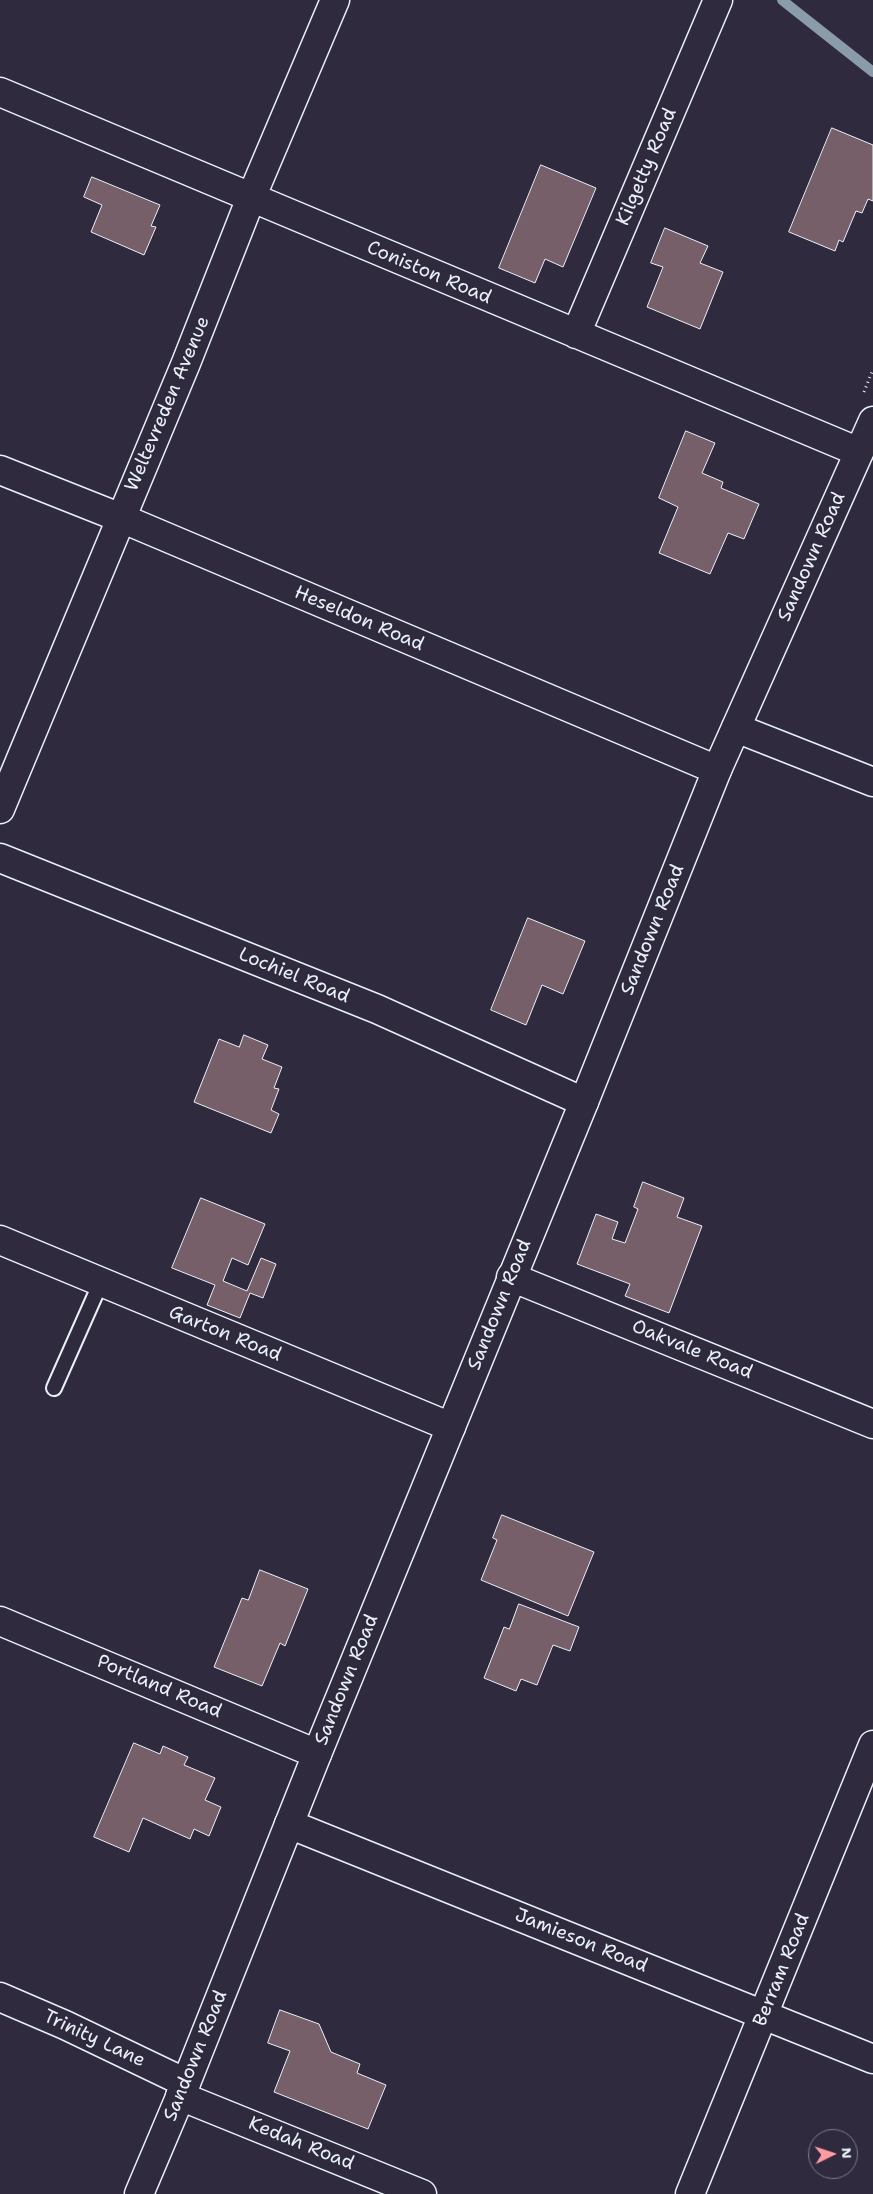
<!DOCTYPE html>
<html>
<head>
<meta charset="utf-8">
<style>
	body { margin:0 }
	#map { position:relative; width:873px; height:2194px; overflow:hidden; background:#2f2a3d; font-family:"Shantell Sans",sans-serif }
	canvas { display:block }
	.north { position:absolute; left:808px; top:2129px; width:50px; height:50px; box-sizing:border-box; background:#2f2a3d; border:1px solid #797a88; border-radius:50%; rotate:86deg; font-size:14px; font-weight:700; line-height:20px; text-align:center; color:#e8f1f8 }
	.north::after { content:''; display:block; margin:auto; width:18px; height:22px; background:#ff9aa2; clip-path:polygon(50% 0,100% 100%,50% 72%,0 100%) }
</style>
</head>
<body>
<div id="map">
<canvas width="873" height="2194"></canvas>
<div class="north">N</div>
</div>
<script>
const context = document.querySelector('canvas').getContext('2d');
context.lineJoin = 'round';
function stroke(path, color, width, dash) {
  context.strokeStyle = color;
  context.lineWidth = width;
  context.lineCap = dash ? 'butt' : 'round';
  context.setLineDash(dash || []);
  context.stroke(path);
}
function fill(path, color) {
  context.fillStyle = color;
  context.fill(path, 'evenodd');
}
function label(font, color, halo, rows, align = 'center') {
  context.font = font + ' "Shantell Sans",sans-serif';
  context.lineWidth = 4;
  context.setLineDash([]);
  context.textBaseline = 'middle';
  context.strokeStyle = halo;
  context.fillStyle = color;
  for (const [text, x, y, turn = 0] of rows) {
    context.save();
    context.translate(x, y);
    context.rotate((+turn || 0) * Math.PI / 180);
    context.textAlign = isNaN(turn) ? turn : align;
    if (halo) context.strokeText(text, 0, 0);
    context.fillText(text, 0, 0);
    context.restore();
  }
}
stroke(new Path2D(`
	M782 0 873 72`), '#8a9caa', 10);
const building = new Path2D(`
	M832 128 873 145V201L868 199 862 213 856 211 843 242 839 240 835 251 789 232Z
	M541 165 596 188 563 267 545 259 535 283 499 268Z
	M92 177 160 205 151 226 156 227 144 255 91 232 102 205 84 197Z
	M665 228 708 246 700 263 723 272 700 329 647 307 663 267 651 263Z
	M686 431 715 443 702 473 723 482 721 488 759 504 744 539 728 533 710 574 659 553 678 507 659 498Z
	M528 918 585 941 563 994 542 985 526 1025 491 1010Z
	M244 1035 268 1045 262 1059 282 1067 274 1088 279 1089 271 1110 279 1114 271 1133 194 1102 219 1039 239 1047Z
	M643 1182 684 1198 677 1217 702 1226 669 1313 625 1296 630 1284 577 1264 596 1214 618 1222 612 1239 625 1243 638 1209 634 1207Z
	M201 1198 265 1224 248 1265 232 1258 223 1281 247 1291 261 1258 276 1264 263 1298 250 1293 240 1318 207 1305 215 1285 172 1268Z
	M502 1515 594 1552 568 1616 481 1580 497 1540 493 1538Z
	M260 1570 308 1589 285 1646 280 1643 262 1686 214 1667 242 1598 248 1600Z
	M519 1604 579 1627 570 1651 553 1645 537 1685 521 1679 516 1691 484 1678 504 1627 509 1629Z
	M134 1743 160 1754 163 1746 188 1757 184 1765 215 1778 205 1800 221 1807 209 1836 194 1829 190 1839 143 1818 129 1852 94 1837Z
	M280 2010 319 2024 331 2052 360 2064 357 2073 386 2085 368 2129 274 2092 290 2051 268 2043Z`);
fill(building, '#775f69');
stroke(building, '#e8f1f8', 1);
const lane = new Path2D(`
	M54 1388 101 1282`);
const street = new Path2D(`
	M0 92 859 452
	M576 334 718 0
	M0 470 121 518 717 770
	M736 728 873 782
	M0 809 186 363 251 198 335 0
	M0 858 377 1009 584 1102
	M0 1240 451 1427
	M511 1277 873 1424
	M0 1621 317 1754
	M289 1824 873 2059
	M0 1997 65 2025 186 2083
	M180 2096 422 2194
	M690 2194 873 1745`);
const secondary = new Path2D(`
	M139 2194 186 2083 317 1754 584 1102 717 770 873 421`);
stroke(lane, '#e8f1f8', 18);
stroke(street, '#e8f1f8', 31);
stroke(secondary, '#e8f1f8', 31);
stroke(new Path2D(`
	M864 392 873 369`), '#e8f1f8', 3, [1, 4]);
stroke(lane, '#2f2a3d', 14);
stroke(street, '#2f2a3d', 28);
stroke(secondary, '#2f2a3d', 28);
label('19px', '#e8f1f8', '#2f2a3d', [
	["Kilgetty Road",647,167,-67],
	["Coniston Road",429,273,23],
	["Weltevreden Avenue",168,404,-67],
	["Sandown Road",812,557,-66],
	["Heseldon Road",359,619,23],
	["Sandown Road",653,930,-68],
	["Lochiel Road",294,976,22],
	["Sandown Road",500,1305,-68],
	["Garton Road",225,1334,22],
	["Oakvale Road",692,1350,22],
	["Sandown Road",347,1680,-68],
	["Portland Road",159,1687,23],
	["Jamieson Road",581,1941,22],
	["Berram Road",782,1970,-68],
	["Trinity Lane",94,2039,25],
	["Sandown Road",196,2056,-68],
	["Kedah Road",301,2144,22]
]);
</script>
</body>
</html>
